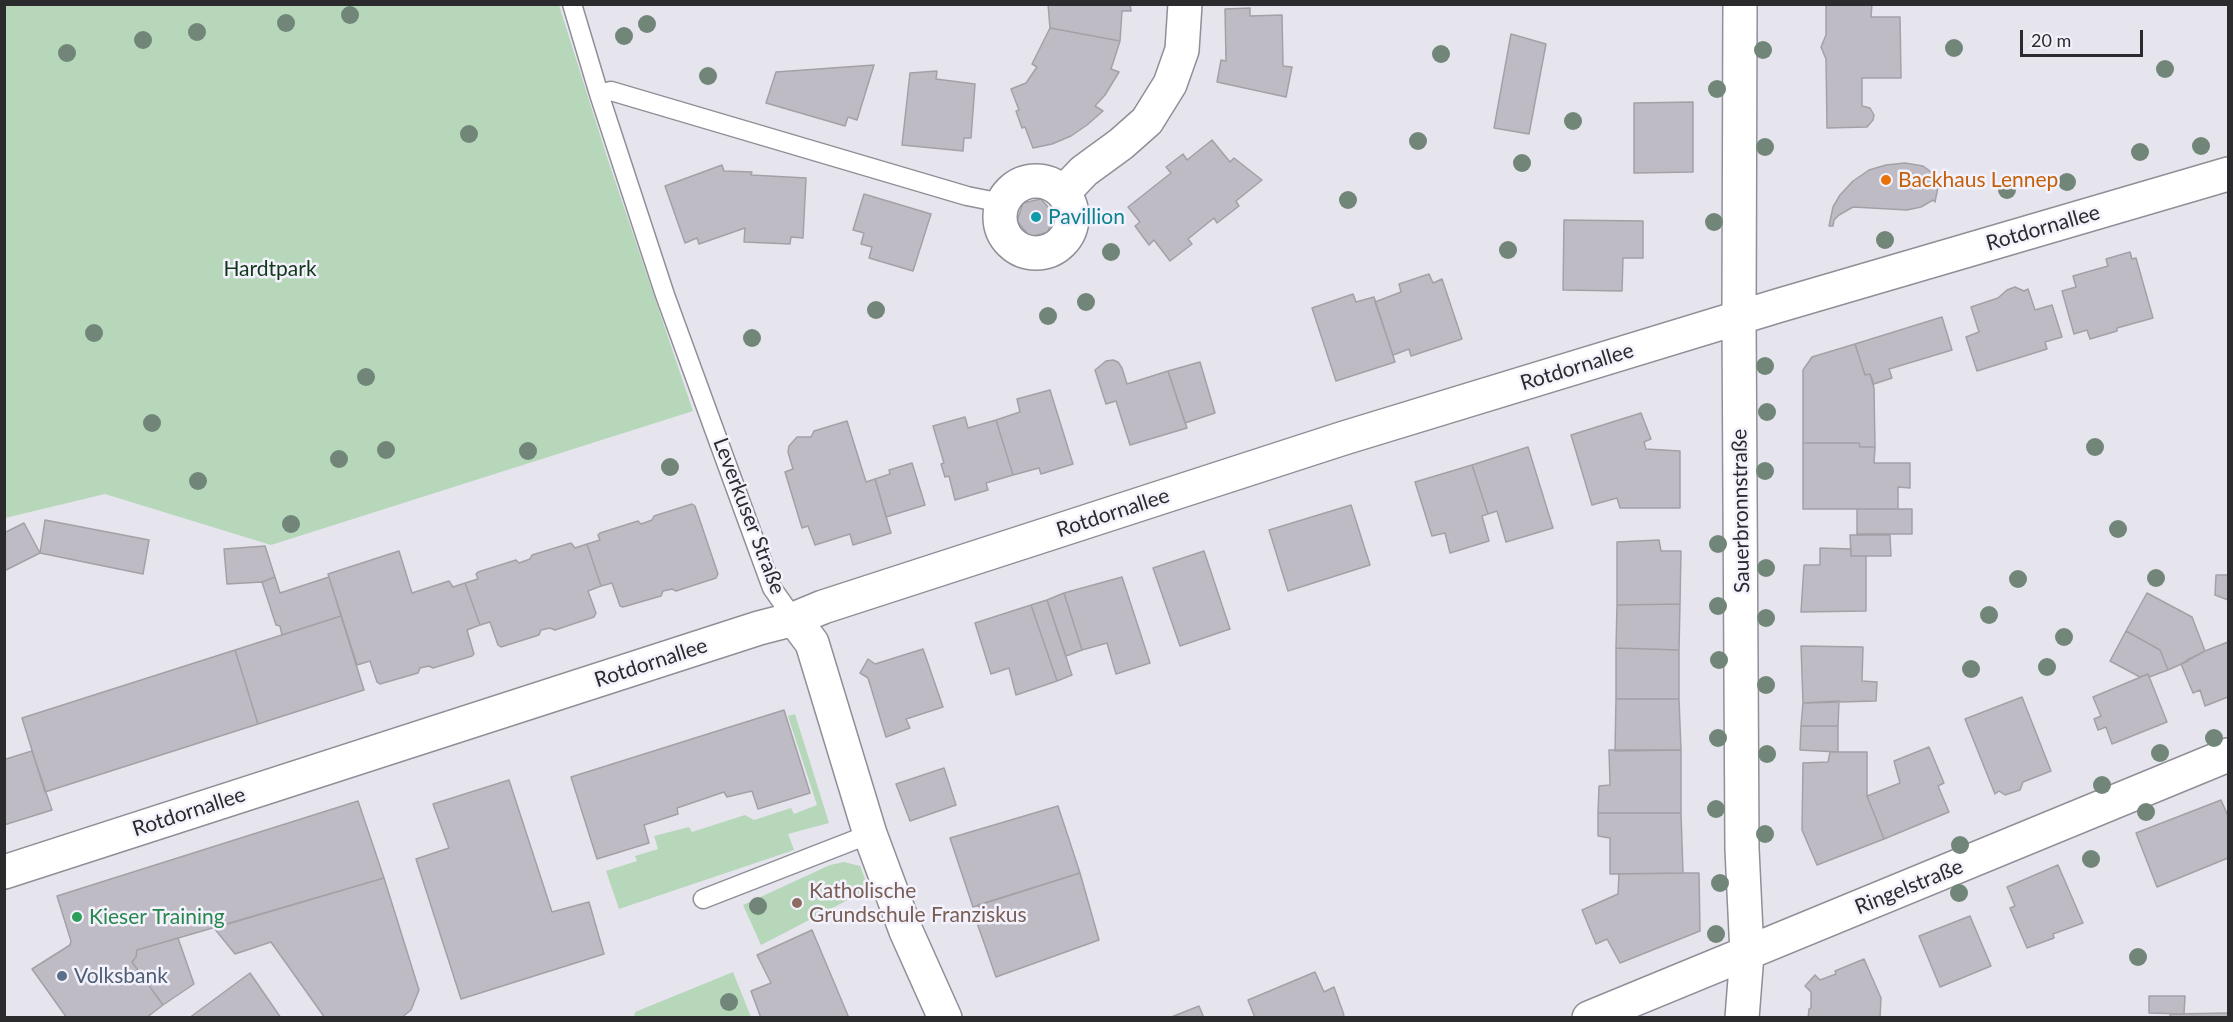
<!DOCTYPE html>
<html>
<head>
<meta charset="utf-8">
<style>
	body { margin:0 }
	#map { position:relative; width:2233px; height:1022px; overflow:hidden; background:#e6e5ee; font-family:Lato,sans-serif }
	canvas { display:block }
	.frame { position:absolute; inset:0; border:6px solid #2b2b2e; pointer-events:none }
	.scale { position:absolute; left:2020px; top:30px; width:123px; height:27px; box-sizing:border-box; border:3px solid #2b2b2e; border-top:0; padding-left:8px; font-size:18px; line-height:21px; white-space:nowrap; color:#2b2b2e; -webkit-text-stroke:4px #f3f2fc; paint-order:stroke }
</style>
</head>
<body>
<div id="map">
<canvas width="2233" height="1022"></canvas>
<div class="frame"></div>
<div class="scale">20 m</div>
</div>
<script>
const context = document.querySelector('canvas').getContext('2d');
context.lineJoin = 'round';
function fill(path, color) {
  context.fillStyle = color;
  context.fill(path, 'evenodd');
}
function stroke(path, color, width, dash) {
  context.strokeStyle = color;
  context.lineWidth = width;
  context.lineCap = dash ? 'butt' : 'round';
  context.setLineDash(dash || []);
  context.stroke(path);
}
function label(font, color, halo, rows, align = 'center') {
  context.font = font + ' Lato,sans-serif';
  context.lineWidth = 5;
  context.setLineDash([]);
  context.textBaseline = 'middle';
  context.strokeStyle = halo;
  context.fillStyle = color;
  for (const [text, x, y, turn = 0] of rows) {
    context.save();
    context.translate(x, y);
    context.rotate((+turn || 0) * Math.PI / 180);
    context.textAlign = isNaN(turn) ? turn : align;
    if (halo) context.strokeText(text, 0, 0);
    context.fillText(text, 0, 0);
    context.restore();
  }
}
fill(new Path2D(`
	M4 5H559L607 157 693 411 271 545 105 494 5 518Z
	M795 714 829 823 788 834 794 850 619 909 606 871 637 861 635 856 658 849 654 836 689 827 692 832 745 815 754 820 791 808 794 814 817 805 788 716Z
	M844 862 860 866 869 889 761 945 743 905 830 865Z
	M733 972 751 1017H634L635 1012Z`), '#b6d7b9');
const building = new Path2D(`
	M1048 4H1130L1131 11H1122L1120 41 1050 28Z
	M1826 4H1872L1871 17H1900L1901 78H1862V106L1870 108 1874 115 1873 120 1867 127 1827 128 1826 59 1821 47 1826 35Z
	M1250 8V16L1282 15 1283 66 1292 67 1286 97 1217 82 1221 60 1226 61 1225 9Z
	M1050 28 1120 41 1111 69 1119 72 1105 95 1095 106 1103 111 1087 125 1071 136 1052 144 1033 148 1025 127 1022 128 1016 111 1019 110 1011 89 1026 83 1037 67 1032 64Z
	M1511 34 1546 44 1529 134 1494 128Z
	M874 65 857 120 848 117 845 126 766 103 776 72Z
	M937 71 936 79 975 84 971 138H964L963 151 902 145 910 73Z
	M1693 102V172L1634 173V103Z
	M1212 140 1230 162 1234 158 1262 180 1236 201 1239 206 1217 223 1214 218 1188 239 1192 244 1170 261 1154 240 1149 245 1135 226 1140 222 1128 207 1171 173 1166 167 1183 154 1187 160Z
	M1905 163 1923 166 1934 174 1938 187 1935 202 1933 200 1921 207 1907 210 1853 207 1839 215 1834 220 1833 226H1829L1833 207 1840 195 1853 181 1869 170 1886 165Z
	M722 165 724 171 752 172 751 175 806 178 803 238 791 237 790 244 744 242 745 228 699 244 697 238 685 243 665 186Z
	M864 194 931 214 913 271 869 258 872 247 861 244 864 233 853 230Z
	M1041 199 1054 214 1048 232 1030 237 1017 221 1023 203Z
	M1564 220 1643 221V258H1623L1622 291 1563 290Z
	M2130 252 2132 259 2136 258 2153 318 2117 328V331L2090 339 2087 330 2074 334 2062 291 2076 287 2073 276 2108 266 2106 259Z
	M1429 274 1433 283 1442 279 1462 339 1411 356 1409 349 1393 355 1375 302 1401 292 1399 284Z
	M2015 287 2024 291 2028 289 2035 310 2052 305 2062 337 2045 342 2047 349 1977 371 1966 337 1979 332 1971 307 1998 298 2007 290Z
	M1353 294 1356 302 1374 297 1395 362 1336 381 1312 308Z
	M1942 317 1952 350 1889 369 1892 378 1874 384 1870 374 1865 375 1855 344Z
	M1855 344 1865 375 1870 374 1874 388 1875 447H1860L1859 443H1803V370L1812 357Z
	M1113 360 1118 362 1122 368 1127 384 1168 371 1187 428 1130 445 1116 401 1106 404 1095 370 1106 361Z
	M1200 362 1215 413 1185 423 1168 371Z
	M1050 390 1073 464 1041 474 1039 468 1013 475 996 420 1020 412 1017 399Z
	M1641 413 1651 439 1644 442 1646 449 1680 451V508H1620L1617 498 1592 505 1571 435Z
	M965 417 968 428 996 420 1013 475 986 483 988 490 955 500 949 476 945 477 941 464 944 463 933 426Z
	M847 421 866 482 875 479 891 533 853 545 850 534 815 545 808 526 802 528 785 472 793 469 788 452 789 446 797 437H811L814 431Z
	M1803 443H1859L1860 447H1875L1874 463H1910V488L1898 487V509H1803Z
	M1528 447 1553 528 1506 542 1497 511 1488 514 1472 465Z
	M912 463 925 505 886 517 875 479 890 474 889 470Z
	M1472 465 1488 514 1482 516 1489 541 1450 553 1445 533 1432 536 1415 482Z
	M692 504 695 506 718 574 716 578 676 591 672 589 663 591 661 596 623 607 620 606 612 583 601 586 587 544 600 540 598 535 600 533 638 521 641 524 652 520 654 516Z
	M1351 505 1370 565 1288 591 1269 530Z
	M1857 509H1912V534H1857Z
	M45 520 149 540 143 574 40 553Z
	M24 523 40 553 4 571V533Z
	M1850 535H1890L1891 556H1851Z
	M1659 540 1661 551H1681L1680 604 1617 605V542Z
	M571 543 575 548 587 544 601 586 588 591 596 613 594 617 555 630 550 628 541 630 539 635 501 647 498 645 490 622 480 625 465 583 478 579 476 574 478 572 516 560 519 563 530 559 532 555Z
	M265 546 275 577 262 582 227 584 224 549Z
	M1820 548 1851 549V556H1866V611L1801 612 1804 565H1820Z
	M399 551 412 593 449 581 453 587 465 583 480 625 467 630 474 654 472 656 433 668 429 666 420 668 418 673 380 684 377 682 370 661 357 665 328 574Z
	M1204 551 1230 629 1180 646 1153 568Z
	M2216 575H2228V600L2215 595Z
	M275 577 280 593 329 577 341 616 282 635 280 626 276 625 262 582Z
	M1122 577 1150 663 1116 674 1107 643 1082 650 1064 593Z
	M1064 593 1082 650 1066 656 1047 600Z
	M2147 593 2192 617 2205 651 2187 660 2188 661 2168 670 2160 650 2126 631Z
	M1047 600 1072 675 1057 681 1031 605Z
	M1680 604 1679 650 1616 648 1617 605Z
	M1031 605 1057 681 1016 695 1009 668 991 674 975 623Z
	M341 616 364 690 258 724 235 650Z
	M2126 631 2160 650 2168 670 2149 677 2148 674 2140 677 2110 661Z
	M2228 642V697L2205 706 2200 690 2193 693 2181 664 2205 651Z
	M1801 646 1863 647 1862 681 1877 682 1876 701 1803 703Z
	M1616 648 1679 650V699H1616Z
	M923 649 943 707 906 719 910 728 886 737 868 678 860 673 868 659 875 664Z
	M235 650 258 724 45 792 22 718Z
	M2148 674 2167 722 2112 744 2106 727 2098 730 2094 719 2101 716 2093 697Z
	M2022 697 2051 771 2023 782 2020 790 2005 795 1999 791 1995 794 1965 719Z
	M1616 699H1679L1681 750 1615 751Z
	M1839 701 1838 726H1801L1803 703Z
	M784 710 810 793 758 809 752 791 727 797 724 792 677 808 678 814 644 825 649 843 597 859 571 777Z
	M1801 726H1838V752L1800 750Z
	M1929 747 1944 783 1938 786 1949 812 1884 839 1867 796 1900 783 1894 761Z
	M1609 750H1681V813H1598L1599 786 1610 785Z
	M32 751 52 810 4 825V757L6 759Z
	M1830 752H1867V796L1884 839 1817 865 1802 830 1803 763 1828 762Z
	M944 768 956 805 910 821 896 784Z
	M509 780 552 912 589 902 604 954 461 999 416 859 449 848 433 804Z
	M2221 800 2228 816V858L2157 887 2136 833Z
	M358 801 384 878 137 950 136 957 132 962 163 1005 146 1018H67L32 969 70 945 71 941 57 896Z
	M1058 806 1080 873 973 907 950 838Z
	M1598 813H1681L1683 873 1610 874V838L1598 836Z
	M2058 865 2083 923 2053 934 2054 938 2027 948 2010 908 2015 906 2007 887Z
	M1080 873 1099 940 996 977 976 920 985 918 978 905Z
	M1683 873H1699L1700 931 1620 963 1607 939 1596 944 1582 910 1618 894 1619 874Z
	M384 878 419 990 411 1010 401 1018H325L271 942 235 954 214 928Z
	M1970 916 1991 966 1940 987 1919 936Z
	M812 930 849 1018H761L751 991 771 983 757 955Z
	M178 938 194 984 163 1005 132 962 136 957 137 950Z
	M1864 959 1881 998 1880 1018H1808L1809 1009 1811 1008V992L1805 986 1815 975 1820 980 1836 974 1835 971Z
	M1315 972 1324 992 1334 987 1344 1015 1340 1018H1255L1248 1000Z
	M250 973 281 1018H189Z
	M2149 996H2185L2184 1014 2149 1013Z
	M1199 1006 1204 1018H1169Z
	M2228 1013V1018H2170V1014Z`);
fill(building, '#bebbc4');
stroke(building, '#a3a0a8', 1.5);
const service = new Path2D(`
	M572 4 599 94 665 295 772 588 794 619
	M599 94 611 91 967 196 1002 203
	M703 899 870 834`);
const minor = new Path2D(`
	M1740 4 1739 317 1742 849 1747 954 1742 1018
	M1000 217a36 36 0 1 1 72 0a36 36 0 1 1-72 0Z
	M1063 193 1084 171 1121 144 1147 121 1170 84 1182 50 1185 4
	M794 619 812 643 870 834 906 931 945 1018
	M4 872 759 628 794 619 823 607 1344 438 1777 306 2228 174
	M1589 1018 2228 755`);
stroke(service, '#908e97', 21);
stroke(minor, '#908e97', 36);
stroke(service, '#fff', 18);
stroke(minor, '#fff', 33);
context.fillStyle = '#718679';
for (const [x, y] of [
	[350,15],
	[286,23],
	[647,24],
	[197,32],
	[624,36],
	[143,40],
	[1954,48],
	[1763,50],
	[67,53],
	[1441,54],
	[2165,69],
	[708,76],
	[1717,89],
	[1573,121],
	[469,134],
	[1418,141],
	[2201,146],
	[1765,147],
	[2140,152],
	[1522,163],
	[2067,182],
	[2007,190],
	[1348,200],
	[1714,222],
	[1885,240],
	[1508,250],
	[1111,252],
	[1086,302],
	[876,310],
	[1048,316],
	[94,333],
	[752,338],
	[1765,366],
	[366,377],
	[1767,412],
	[152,423],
	[2095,447],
	[386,450],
	[528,451],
	[339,459],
	[670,467],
	[1765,471],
	[198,481],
	[291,524],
	[2118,529],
	[1718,544],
	[1766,568],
	[2156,578],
	[2018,579],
	[1718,606],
	[1989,615],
	[1766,618],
	[2064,637],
	[1719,660],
	[2047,667],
	[1971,669],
	[1766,685],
	[1718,738],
	[2214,738],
	[2160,753],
	[1767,754],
	[2102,785],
	[1716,809],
	[2146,812],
	[1765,834],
	[1960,845],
	[2091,859],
	[1720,883],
	[1959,893],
	[758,906],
	[1716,934],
	[2138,957],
	[729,1002]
]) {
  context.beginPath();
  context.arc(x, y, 9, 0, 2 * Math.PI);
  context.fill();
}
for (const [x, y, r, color] of [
	[1886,180,6,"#e8710a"],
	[1036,217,6,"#0f9aa8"],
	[797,903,6,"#8d6e63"],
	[77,917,6,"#2e9e5b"],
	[62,976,6,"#5c6f8a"]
]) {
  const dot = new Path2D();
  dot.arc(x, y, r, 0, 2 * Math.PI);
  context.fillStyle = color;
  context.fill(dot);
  stroke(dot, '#f3f2fc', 2);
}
label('21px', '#c56008', '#f3f2fc', [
	["Backhaus Lennep",1898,180]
], 'left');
label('21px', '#0d838f', '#f3f2fc', [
	["Pavillion",1048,217]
], 'left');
label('21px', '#2b2b2e', '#f3f2fc', [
	["Rotdornallee",2043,228,-16],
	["Rotdornallee",1577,367,-17],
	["Sauerbronnstraße",1741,511,-91],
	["Rotdornallee",1113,513,-18],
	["Leverkuser Straße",749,516,69],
	["Rotdornallee",651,663,-18],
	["Rotdornallee",189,812,-18],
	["Ringelstraße",1909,887,-22]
]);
label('21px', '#113819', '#f3f2fc', [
	["Hardtpark",270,269]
]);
label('21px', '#785e54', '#f3f2fc', [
	["Katholische",809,891],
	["Grundschule Franziskus",809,915]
], 'left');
label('21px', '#27864d', '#f3f2fc', [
	["Kieser Training",89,917]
], 'left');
label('21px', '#4e5e75', '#f3f2fc', [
	["Volksbank",74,976]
], 'left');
</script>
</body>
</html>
